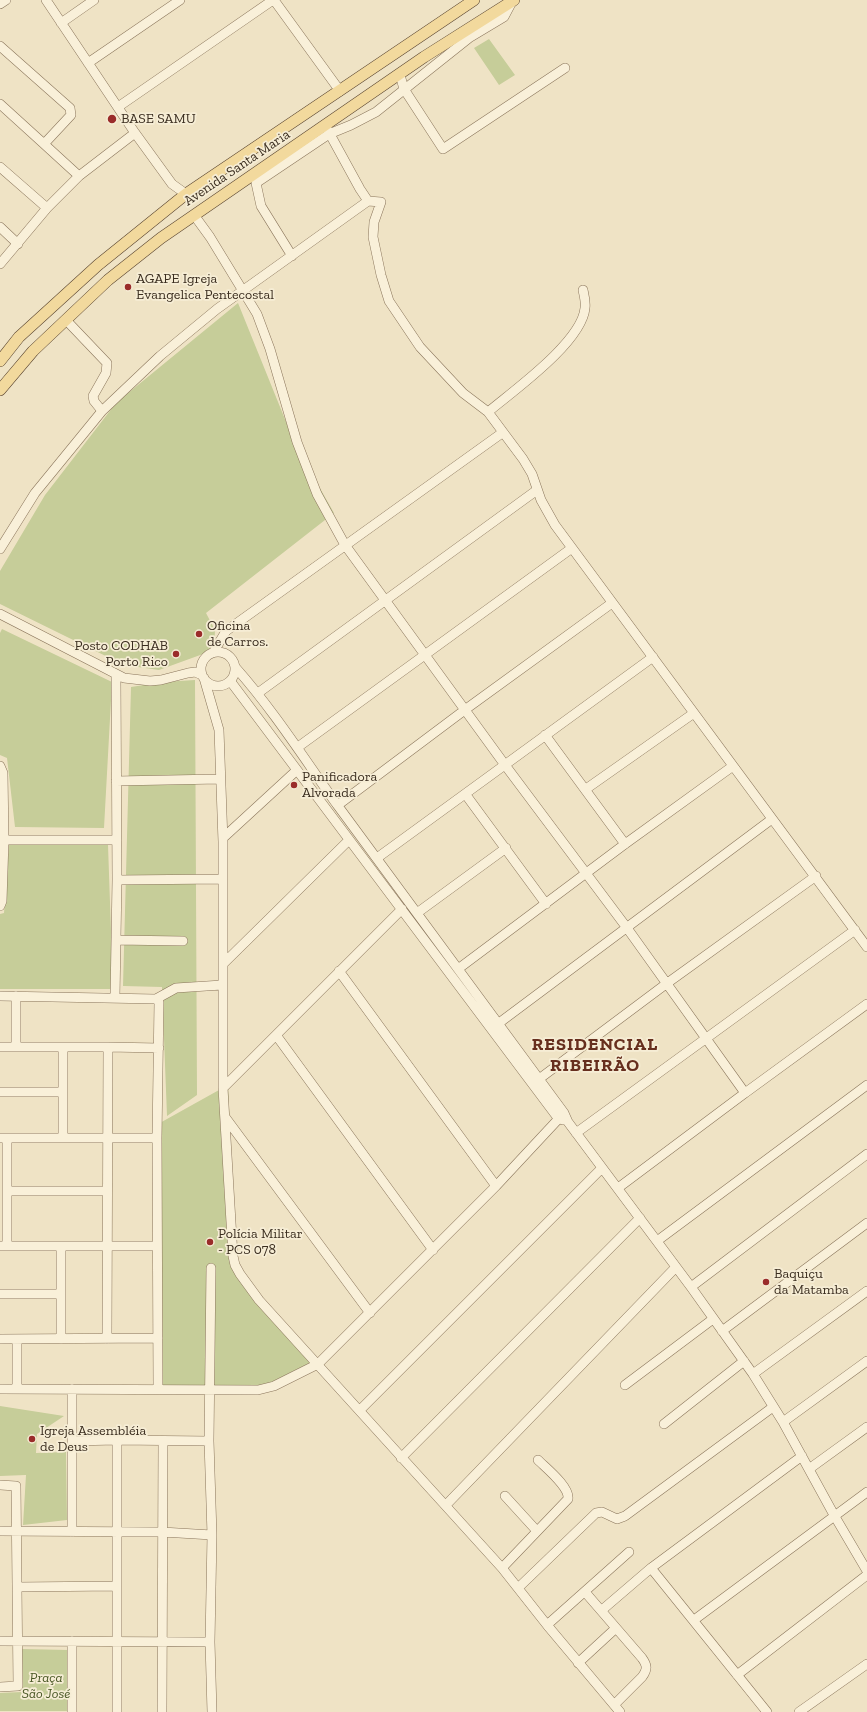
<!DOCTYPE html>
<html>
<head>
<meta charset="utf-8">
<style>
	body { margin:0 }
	canvas { display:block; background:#efe3c5 }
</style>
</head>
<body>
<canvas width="867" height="1712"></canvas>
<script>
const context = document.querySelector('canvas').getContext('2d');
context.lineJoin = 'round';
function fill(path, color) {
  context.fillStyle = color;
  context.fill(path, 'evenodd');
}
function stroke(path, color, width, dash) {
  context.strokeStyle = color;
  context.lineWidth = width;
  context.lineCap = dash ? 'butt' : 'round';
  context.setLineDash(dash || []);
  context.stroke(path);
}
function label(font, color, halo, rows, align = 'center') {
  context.font = font + ' "Zilla Slab",serif';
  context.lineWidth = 3.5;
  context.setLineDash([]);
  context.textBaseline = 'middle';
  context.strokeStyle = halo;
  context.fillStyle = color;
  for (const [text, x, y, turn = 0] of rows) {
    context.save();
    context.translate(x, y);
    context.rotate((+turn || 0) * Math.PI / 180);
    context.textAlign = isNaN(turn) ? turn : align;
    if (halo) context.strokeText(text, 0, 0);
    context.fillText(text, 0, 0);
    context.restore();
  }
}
fill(new Path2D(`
	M489 39 515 75 499 85 474 48Z
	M238 303 295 444 334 513 206 613 215 630 214 650 159 670 124 665 0 604V571L45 495 116 403Z
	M2 629 112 682 104 828 15 827 7 758 0 755V633Z
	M195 680 197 1095 167 1116 162 987 123 986 131 687 163 682Z
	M9 844 108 845 113 989H0V914L4 913Z
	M228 1085 236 1265 318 1364 256 1389H158V1124Z
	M0 1406 64 1416 37 1434 36 1453 66 1452 67 1520 23 1525 26 1475 0 1476Z
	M21 1649 69 1650 70 1711H0V1693L22 1692Z`), '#c6cd99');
const minor = new Path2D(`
	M46 0 135 133 172 184 186 194
	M274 0 340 91
	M0 4 6 0
	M61 23 94 0
	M0 46 70 108 71 115 44 144 0 104
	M88 63 180 0
	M400 75 404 89 443 149 565 68
	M118 107 273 0
	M44 144 79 176
	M0 167 47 208
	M368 201 381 202 374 222 373 237 381 275 389 301 420 347 463 393 488 412 523 459 532 474 541 500 555 525 867 947
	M194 215 210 237 257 314 270 349 297 442 317 494 345 545 505 765 627 928 745 1093 867 1004
	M0 227 18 244
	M292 256 261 206 256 183 329 134 351 125 376 112 469 38 504 17 513 0
	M0 264 47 208 79 176 135 133
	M66 320 107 363 106 373 93 396 94 401 102 411
	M488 412C513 391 582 342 585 308 586 302 584 295 583 290
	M0 549 35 493 102 411 160 356 217 309 368 201 360 189 326 127
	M0 614 124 678 150 681 161 680 188 673 195 672 202 675
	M201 669a17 17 0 1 1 34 0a17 17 0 1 1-34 0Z
	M213 653 226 631 502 433
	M236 668C274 711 305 760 338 806 413 909 489 1011 564 1113L568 1122 691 1287 753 1374 783 1422 834 1515 867 1571
	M204 678 219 730 223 842V1088L233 1256 235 1265 240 1274 259 1300 502 1568 547 1625 620 1712
	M231 682 558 1118 563 1120
	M258 693 537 490
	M545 735 625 844
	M298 747 572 548
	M0 766 3 773 4 840 2 901 0 906
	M116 781 220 779
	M586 789 694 713
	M466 795 546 904
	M338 805 466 709 612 603
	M223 838 297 770
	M4 840H117
	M377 858 653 657
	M117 880 223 879
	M417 913 506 848
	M116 940 183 941
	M223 964 349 840
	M458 969 625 844 733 766
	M339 971 496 1186
	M0 996 156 999 176 988 222 985
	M115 998 117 880 116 676
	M156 999 159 1002 157 1138 158 1389
	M499 1023 772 819
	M276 1035 433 1250
	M0 1047H108
	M16 1047V996
	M63 1047V1138
	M539 1079 666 984 816 876
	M223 1088 402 909
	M0 1092H63
	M225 1117 370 1313
	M576 1133 855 930
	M0 1138H157
	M618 1188 745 1093
	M7 1191H107
	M657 1241 867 1085
	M0 1246H61
	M7 1246V1138
	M211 1268 209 1441 212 1535 210 1642 212 1712
	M691 1287 867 1154
	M0 1294H61
	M722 1331 867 1223
	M0 1339 158 1338
	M17 1339V1389
	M61 1339V1246H157
	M107 1339 108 1047 159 1048
	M753 1374 867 1291
	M625 1385 713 1319
	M0 1389 258 1390 274 1386 318 1364 496 1186 564 1113
	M72 1389V1532
	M360 1410 602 1168
	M783 1422 867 1361
	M664 1424 744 1361
	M72 1441 117 1440
	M401 1458 640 1218
	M809 1469 867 1427
	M0 1485 16 1486 18 1686 0 1687
	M505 1496 536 1530
	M446 1505 676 1267
	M0 1531 162 1532 212 1535
	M502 1568 568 1499C570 1487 546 1468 538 1460
	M17 1587 117 1586
	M518 1588 596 1513 602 1512 617 1519 625 1516 773 1407
	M585 1592 642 1658C647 1665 648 1669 642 1677L614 1705
	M602 1610 651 1568
	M694 1620 867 1492
	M547 1625 629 1552
	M0 1641 210 1642
	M72 1641V1712
	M578 1663 616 1628
	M737 1675 867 1575
	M117 1712V1440L209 1441
	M162 1712 163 1441
	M767 1712 651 1568 802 1456
	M799 1712 867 1664`);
const major = new Path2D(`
	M0 361 19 337 98 265 186 194 474 0
	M0 390 33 351 108 280 161 238 424 57 514 0`);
stroke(minor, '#8a755b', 10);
stroke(major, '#58432f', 12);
stroke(minor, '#f9f0d9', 9);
stroke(major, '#f2d99d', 11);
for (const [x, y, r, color] of [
	[112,119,5,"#9a2c2a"],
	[128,287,4,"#9a2c2a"],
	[199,634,4,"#9a2c2a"],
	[176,654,4,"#9a2c2a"],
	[294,785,4,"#9a2c2a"],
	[210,1242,4,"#9a2c2a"],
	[766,1282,4,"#9a2c2a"],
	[32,1439,4,"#9a2c2a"]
]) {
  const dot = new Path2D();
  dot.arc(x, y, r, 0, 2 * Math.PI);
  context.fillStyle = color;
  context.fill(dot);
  stroke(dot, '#f6edd5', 1.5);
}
label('14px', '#3a2d1f', '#f6edd5', [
	["BASE SAMU",121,119],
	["AGAPE Igreja",136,279],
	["Evangelica Pentecostal",136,295],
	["Oficina",207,626],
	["de Carros.",207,642],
	["Posto CODHAB",168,646,"right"],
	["Porto Rico",168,662,"right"],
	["Panificadora",302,777],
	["Alvorada",302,793],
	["Polícia Militar",218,1234],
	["- PCS 078",218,1250],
	["Baquiçu",774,1274],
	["da Matamba",774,1290],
	["Igreja Assembléia",40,1431],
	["de Deus",40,1447]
], 'left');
label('14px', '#3a2d1f', '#f6edd5', [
	["Avenida Santa Maria",237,168,-34]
]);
label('italic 14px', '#495725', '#f6edd5', [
	["Praça",46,1678],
	["São José",46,1694]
]);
context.letterSpacing = '1px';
label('bold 18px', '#672f1e', '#f6edd5', [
	["RESIDENCIAL",595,1045],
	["RIBEIRÃO",595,1066]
]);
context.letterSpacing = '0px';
</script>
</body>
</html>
